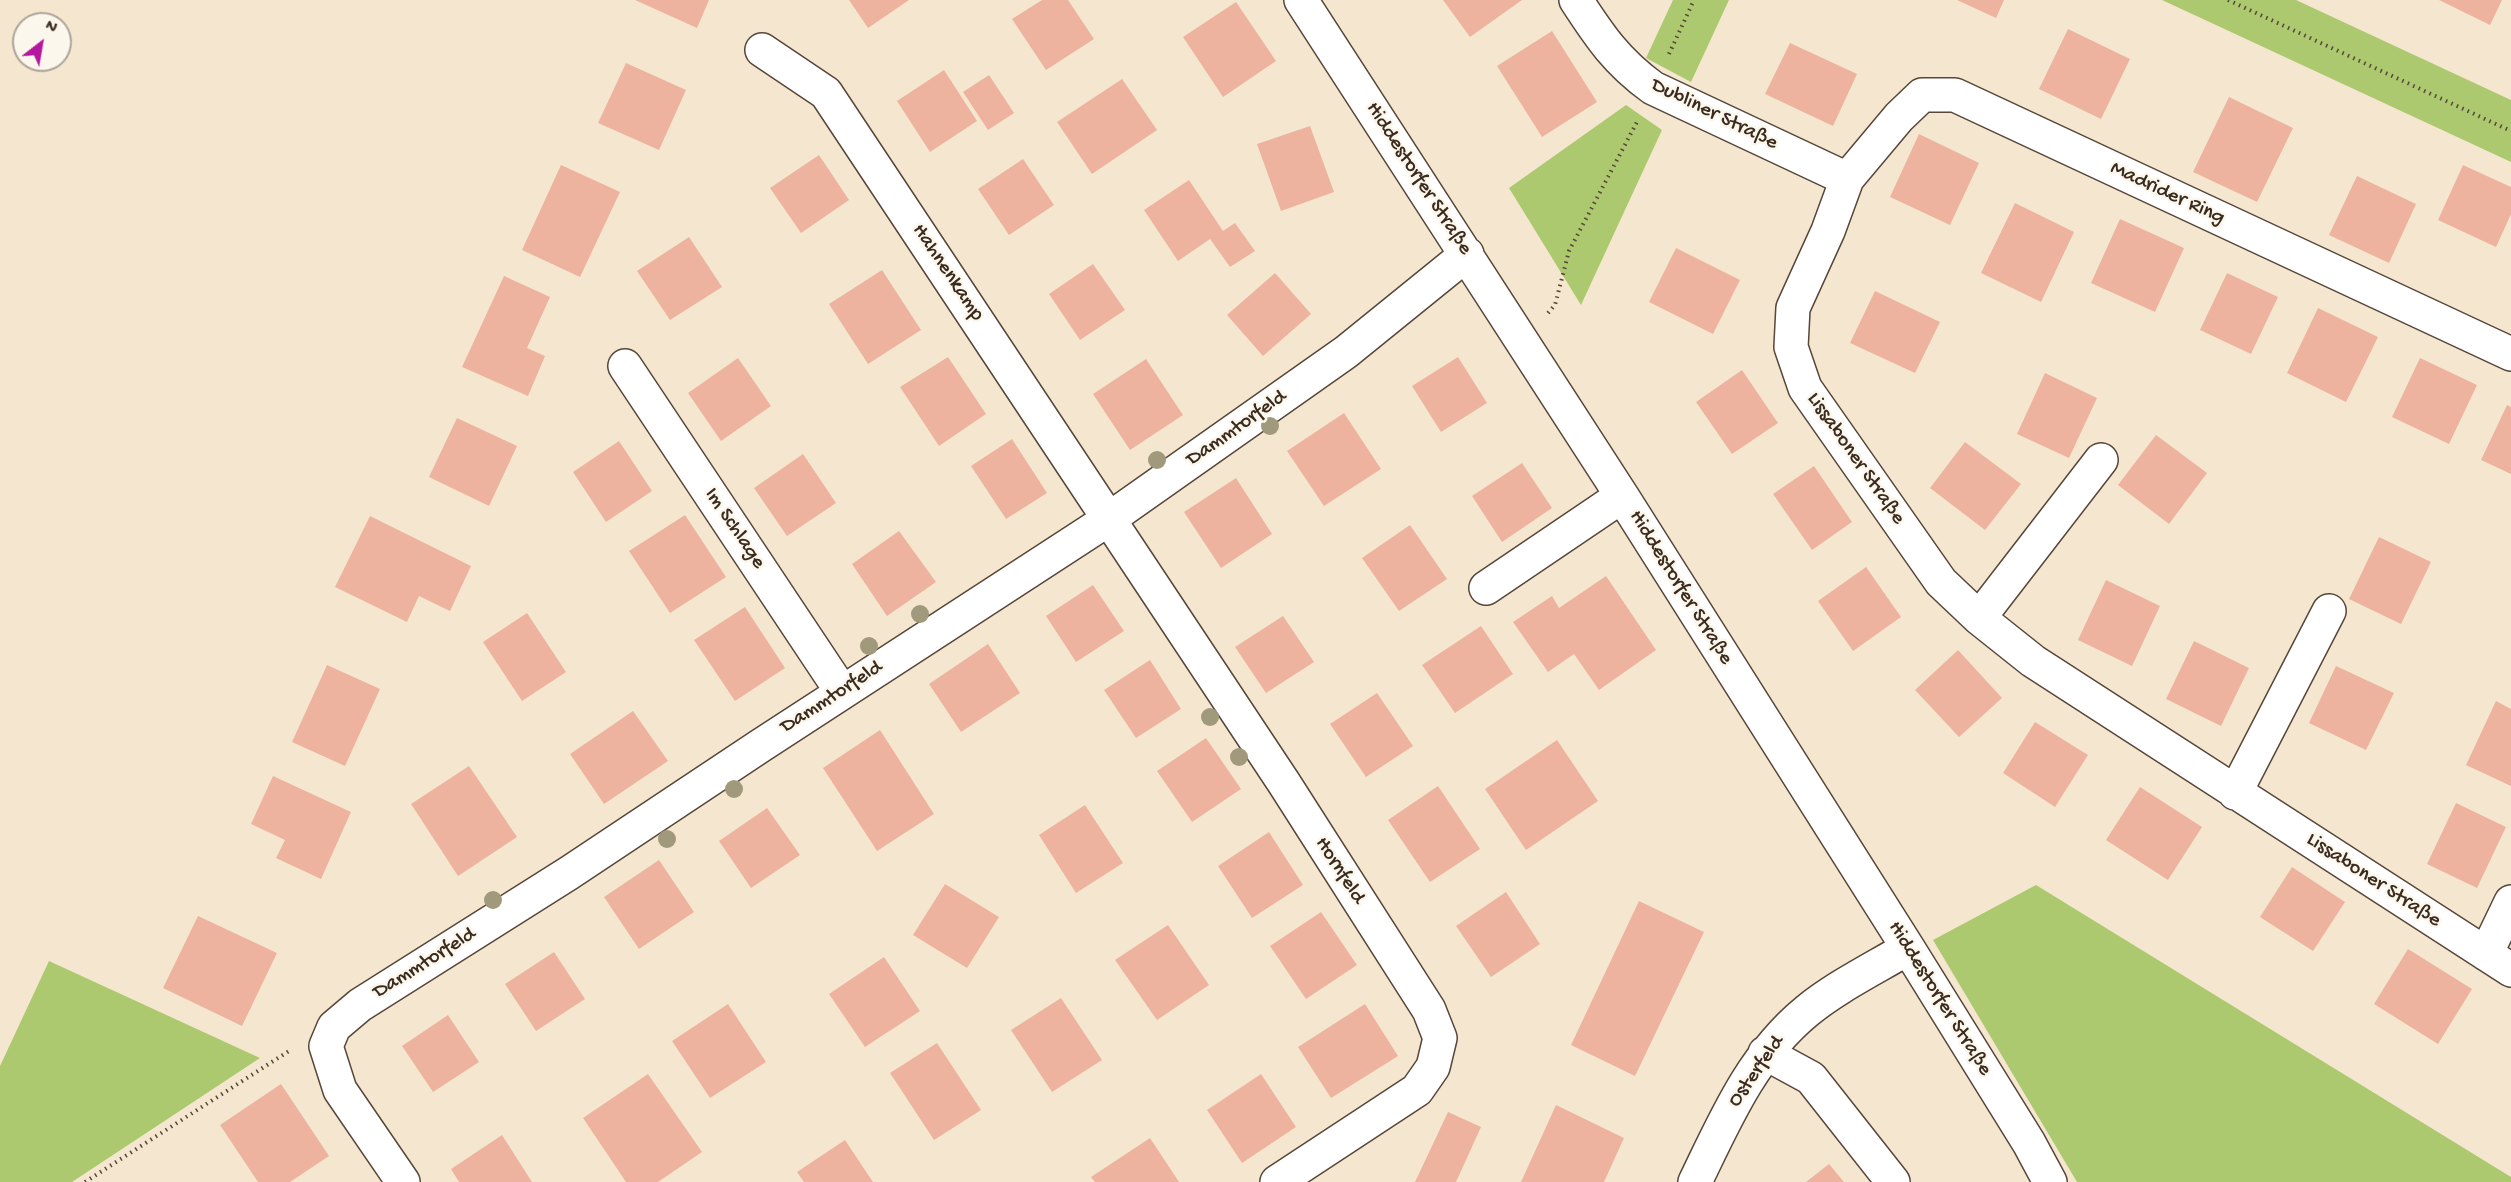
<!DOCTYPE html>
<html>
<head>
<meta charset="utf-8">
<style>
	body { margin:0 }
	#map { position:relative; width:2511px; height:1182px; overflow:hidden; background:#f5e7cf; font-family:"Gochi Hand",sans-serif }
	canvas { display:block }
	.north { position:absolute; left:12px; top:12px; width:60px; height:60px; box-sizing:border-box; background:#fbf7ec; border:2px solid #aea59a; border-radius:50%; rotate:31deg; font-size:16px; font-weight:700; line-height:24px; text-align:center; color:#3b2a1e }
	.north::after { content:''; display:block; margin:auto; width:21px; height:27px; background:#b5179e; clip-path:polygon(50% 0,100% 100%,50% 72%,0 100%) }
</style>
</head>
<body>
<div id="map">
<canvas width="2511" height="1182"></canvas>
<div class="north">N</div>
</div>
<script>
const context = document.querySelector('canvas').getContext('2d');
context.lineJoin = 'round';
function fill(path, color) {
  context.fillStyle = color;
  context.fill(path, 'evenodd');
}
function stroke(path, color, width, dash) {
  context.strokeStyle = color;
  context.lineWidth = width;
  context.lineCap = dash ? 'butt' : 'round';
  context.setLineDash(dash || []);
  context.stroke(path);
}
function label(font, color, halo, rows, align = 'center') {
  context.font = font + ' "Gochi Hand",sans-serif';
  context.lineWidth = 5;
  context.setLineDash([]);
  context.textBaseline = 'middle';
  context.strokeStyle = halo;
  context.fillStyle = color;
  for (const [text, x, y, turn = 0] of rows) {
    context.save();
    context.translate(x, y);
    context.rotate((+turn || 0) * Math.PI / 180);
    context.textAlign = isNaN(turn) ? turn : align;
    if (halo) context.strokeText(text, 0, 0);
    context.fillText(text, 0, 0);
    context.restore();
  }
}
fill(new Path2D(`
	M1673 0H1729L1691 82 1646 58Z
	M2162 0H2296L2511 100V162Z
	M1626 105 1662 130 1581 305 1509 188Z
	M2036 885 2511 1177V1182H2077L1933 940Z
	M49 961 260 1058 72 1182H0V1066Z`), '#adc96f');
fill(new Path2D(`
	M635 0H709L697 28Z
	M849 0H909L868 28Z
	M1042 0H1068L1094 39 1046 70 1012 19Z
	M1443 0H1522L1470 37Z
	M1957 0H2004L1996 18Z
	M2439 0H2502L2490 25Z
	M1236 2 1276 61 1223 97 1183 37Z
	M2068 29 2130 59 2101 119 2039 89Z
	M1552 31 1597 102 1542 137 1497 66Z
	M1790 43 1857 74 1833 126 1765 94Z
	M626 63 686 90 659 150 598 123Z
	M944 70 977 121 930 152 897 101Z
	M989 75 1014 113 988 130 963 92Z
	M1122 79 1157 130 1092 174 1057 122Z
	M2229 97 2293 128 2257 202 2193 172Z
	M1310 126 1334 192 1281 211 1257 144Z
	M1919 134 1979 163 1950 225 1890 197Z
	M819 155 849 200 801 233 770 188Z
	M1023 159 1054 205 1009 235 978 189Z
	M561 165 620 192 580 277 522 250Z
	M2463 165 2511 187V214L2496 247 2438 220Z
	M2357 176 2416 204 2389 263 2329 235Z
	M1189 180 1223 231 1235 223 1255 251 1230 267 1210 239 1178 261 1144 210Z
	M2015 203 2074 232 2041 302 1981 273Z
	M2120 219 2184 248 2155 312 2091 283Z
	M689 237 722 287 670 320 637 271Z
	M1676 248 1740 280 1713 334 1649 302Z
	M1093 264 1125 310 1080 340 1049 294Z
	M882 270 921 330 868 364 829 304Z
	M1275 273 1311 314 1263 356 1227 315Z
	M2227 273 2278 297 2251 354 2200 330Z
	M504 276 550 297 527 348 545 356 528 396 462 367Z
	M1875 291 1940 322 1915 373 1850 343Z
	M2318 308 2378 337 2346 402 2287 373Z
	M948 357 986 414 939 446 900 387Z
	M1458 357 1487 403 1441 432 1412 386Z
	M738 358 771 406 721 441 688 393Z
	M2420 358 2477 385 2449 444 2392 417Z
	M1146 359 1183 415 1130 450 1093 394Z
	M1742 370 1778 423 1732 454 1696 402Z
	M2045 373 2097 398 2069 458 2017 434Z
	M2507 405 2511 407V474L2481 460Z
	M1344 413 1381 469 1324 506 1287 451Z
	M457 418 517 446 489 506 429 477Z
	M2156 435 2207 473 2169 524 2118 485Z
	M1012 439 1047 493 1006 519 971 466Z
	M619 441 652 491 606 522 573 472Z
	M1965 442 2021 484 1985 530 1930 488Z
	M803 454 836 503 787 536 754 488Z
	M1522 463 1552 508 1502 542 1472 496Z
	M1814 466 1852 522 1812 550 1773 494Z
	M1236 478 1272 534 1221 568 1184 512Z
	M685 515 726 577 670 613 629 551Z
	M370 516 471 566 450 611 419 596 407 622 335 587Z
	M1410 525 1447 579 1399 611 1362 558Z
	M899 531 936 582 887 616 852 564Z
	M2379 537 2431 562 2401 624 2349 599Z
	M1866 567 1901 617 1853 651 1818 601Z
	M1606 576 1656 650 1599 690 1574 654 1548 672 1513 622 1552 596 1559 608Z
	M2106 580 2160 606 2132 666 2078 640Z
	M1093 585 1124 631 1076 662 1046 616Z
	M745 607 785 668 735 701 694 640Z
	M527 613 566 672 522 701 483 642Z
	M1283 616 1314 662 1266 693 1235 647Z
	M1481 626 1513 674 1455 713 1422 665Z
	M2194 641 2249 668 2221 726 2166 699Z
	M988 644 1020 693 961 732 929 684Z
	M1958 650 2002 698 1959 737 1915 690Z
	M1150 660 1181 709 1136 738 1104 690Z
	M327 665 380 689 345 766 292 742Z
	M2336 666 2394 693 2366 750 2309 723Z
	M1377 693 1413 746 1366 777 1330 724Z
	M2496 701 2511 709V786L2466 765Z
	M633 711 668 761 604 804 570 754Z
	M2035 722 2088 755 2055 807 2003 773Z
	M880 730 934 814 877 851 823 768Z
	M1206 738 1241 789 1192 822 1157 771Z
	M1557 740 1598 801 1526 850 1485 789Z
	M469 766 517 837 458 876 411 804Z
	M273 776 351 812 321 879 276 858 285 840 251 824Z
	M1438 786 1480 849 1430 882 1388 820Z
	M2140 787 2202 827 2168 880 2106 840Z
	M2456 803 2506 827 2477 888 2427 864Z
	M1085 805 1123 863 1076 893 1039 835Z
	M767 808 800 855 751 888 719 841Z
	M1269 832 1303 885 1252 918 1218 866Z
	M659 860 694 912 639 949 604 897Z
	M2292 867 2345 902 2313 951 2260 917Z
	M945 884 999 917 967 968 913 935Z
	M1506 892 1540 944 1491 977 1456 926Z
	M1639 901 1704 932 1635 1076 1571 1045Z
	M1321 912 1357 965 1306 999 1270 946Z
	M198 916 277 953 242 1026 163 988Z
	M1168 925 1209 985 1157 1020 1115 960Z
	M2408 949 2472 989 2438 1044 2374 1004Z
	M554 952 585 999 536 1031 505 984Z
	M884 957 920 1011 865 1047 829 994Z
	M1061 998 1102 1060 1052 1092 1011 1030Z
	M728 1004 766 1062 710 1098 672 1041Z
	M1365 1004 1398 1056 1331 1098 1298 1047Z
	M448 1015 479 1062 433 1092 402 1046Z
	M937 1043 981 1110 934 1140 890 1073Z
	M648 1074 702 1152 658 1182H626L583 1118Z
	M1261 1074 1296 1127 1242 1163 1207 1110Z
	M281 1084 329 1156 290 1182H258L220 1125Z
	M1556 1105 1624 1138 1604 1182H1521Z
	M1448 1112 1481 1127 1456 1182H1415Z
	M502 1135 532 1182H459L451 1169Z
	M1150 1138 1179 1182H1095L1091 1177Z
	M845 1140 873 1182H804L797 1172Z
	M1829 1164 1844 1182H1806Z`), '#edb39e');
const minor = new Path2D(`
	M1301 0 1622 496 1908 948 2029 1143 2050 1182
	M1576 0C1600 37 1617 62 1653 88L1847 179
	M762 50 826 93 1284 783 1429 1010 1440 1038 1433 1067 1417 1090 1277 1182
	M2511 354 1955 95H1922L1899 117 1847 179 1828 231 1793 308 1791 347 1805 388 1941 582 1979 618 2033 661 2511 970
	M625 366 842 692
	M1486 588 1622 496
	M1979 618 2101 460
	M2235 793 2329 611
	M2486 954 2511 902
	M1765 1053 1811 1078 1893 1182
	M403 1182 340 1090 326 1046 334 1027 360 1005 569 873 760 746 1109 519 1346 352 1467 254
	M1695 1182C1725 1120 1752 1056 1807 1011 1836 987 1875 968 1908 948`);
stroke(minor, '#574639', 36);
stroke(new Path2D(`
	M2228 0 2511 131
	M1669 54 1694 0
	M1548 313 1555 305 1569 251 1638 120
	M85 1182 289 1051`), '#574639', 4, [1.5, 4.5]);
stroke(minor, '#fff', 33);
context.fillStyle = '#a1997b';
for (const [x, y] of [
	[1270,426],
	[1157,460],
	[920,614],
	[869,646],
	[1210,717],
	[1239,757],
	[734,789],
	[667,839],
	[493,900]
]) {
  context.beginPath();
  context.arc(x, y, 9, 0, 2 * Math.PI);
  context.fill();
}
label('21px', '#3b2a1e', '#fbf7ec', [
	["Dubliner Straße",1714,115,26],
	["Hiddestorfer Straße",1418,179,57],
	["Madrider Ring",2167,194,25],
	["Hahnenkamp",947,273,56],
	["Dammtorfeld",1237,429,-35],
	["Lissaboner Straße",1855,459,55],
	["Im Schlage",734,529,56],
	["Hiddestorfer Straße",1680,588,58],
	["Dammtorfeld",832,698,-33],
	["Hornfeld",1339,871,57],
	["Lissaboner Straße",2373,881,33],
	["Dammtorfeld",425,964,-32],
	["Hiddestorfer Straße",1939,999,58],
	["Osterfeld",1757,1072,-55]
]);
</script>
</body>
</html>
